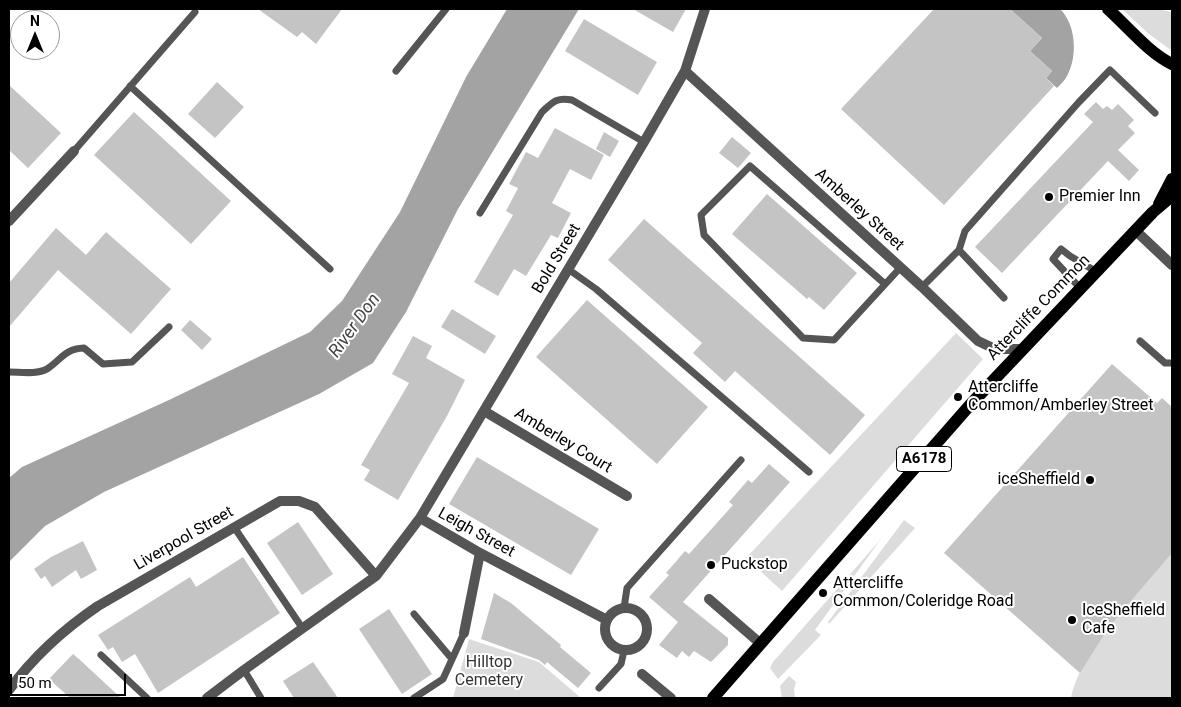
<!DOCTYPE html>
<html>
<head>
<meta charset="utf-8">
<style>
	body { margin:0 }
	#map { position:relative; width:1181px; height:707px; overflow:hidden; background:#fff; font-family:Roboto,sans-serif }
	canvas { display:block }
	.frame { position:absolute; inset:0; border:10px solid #000; pointer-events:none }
	.north { position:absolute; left:10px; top:10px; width:50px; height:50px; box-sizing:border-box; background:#fff; border:1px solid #999; border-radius:50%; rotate:0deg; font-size:14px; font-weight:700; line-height:20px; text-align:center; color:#000 }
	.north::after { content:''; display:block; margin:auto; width:18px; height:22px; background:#000; clip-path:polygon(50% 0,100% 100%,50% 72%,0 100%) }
	.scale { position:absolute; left:10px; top:674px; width:116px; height:22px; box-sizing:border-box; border:2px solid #000; border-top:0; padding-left:6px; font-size:15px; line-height:18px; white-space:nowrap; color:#000; -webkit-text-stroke:4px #fff; paint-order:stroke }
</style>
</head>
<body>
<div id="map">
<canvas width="1181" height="707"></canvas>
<div class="frame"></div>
<div class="north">N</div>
<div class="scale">50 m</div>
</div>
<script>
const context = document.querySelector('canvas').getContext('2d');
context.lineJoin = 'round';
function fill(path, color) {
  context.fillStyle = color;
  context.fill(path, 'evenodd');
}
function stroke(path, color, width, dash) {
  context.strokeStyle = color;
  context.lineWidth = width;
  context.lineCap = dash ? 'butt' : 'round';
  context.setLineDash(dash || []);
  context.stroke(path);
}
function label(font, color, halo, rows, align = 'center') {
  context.font = font + ' Roboto,sans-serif';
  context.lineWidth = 4;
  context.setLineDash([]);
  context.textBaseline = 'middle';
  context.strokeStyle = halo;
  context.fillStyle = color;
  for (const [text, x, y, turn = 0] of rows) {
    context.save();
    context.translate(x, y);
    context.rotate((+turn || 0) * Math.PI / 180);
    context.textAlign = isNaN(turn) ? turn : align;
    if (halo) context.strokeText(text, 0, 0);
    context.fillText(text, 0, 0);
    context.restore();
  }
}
fill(new Path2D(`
	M1122 9H1157L1172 12V51L1149 34Z
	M956 333 983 359 782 591 746 558Z
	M904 520 915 528 829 624 828 622Z
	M881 539 815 630 821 635 778 679 770 668 773 662Z
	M1172 553V698H1071C1081 650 1139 590 1172 553Z
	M469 639 539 662 581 698H453Z
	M789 676 796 682 794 689 795 698H782L780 686Z`), '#dcdcdc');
fill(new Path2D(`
	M507 9H579L458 209 406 312 373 363 319 394 104 492 45 526 9 562V478L22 467 169 400 310 332 342 301 400 212 466 77Z
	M1010 9H1060C1076 24 1078 57 1067 76 1065 80 1061 84 1057 88L1046 78 1052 71 1030 51 1042 38Z`), '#a3a3a3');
fill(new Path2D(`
	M258 9H342L316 44 302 32 297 37Z
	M633 9H686L673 32Z
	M934 9H1010L1042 38 1030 51 1052 71 1046 78 1054 86 944 205 841 109Z
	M584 19 657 62 638 95 565 51Z
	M217 82 244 107 215 138 188 114Z
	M9 85 61 133 28 168 9 150Z
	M1096 102 1103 109 1107 106 1112 110 1118 104 1134 120 1128 126 1135 133 1118 150 1139 170 1129 181 1108 161 1002 273 975 247 1093 122 1084 114Z
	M134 112 231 201 191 244 94 155Z
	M555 128 604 155 591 180 570 169 552 203 571 213 558 238 551 235 526 276 514 269 498 296 474 282 513 215 506 211 518 188 509 184 526 152 538 158Z
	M604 132 619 141 610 157 596 149Z
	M732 137 751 153 738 168 719 153Z
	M767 194 857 273 824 310 809 297 807 299 732 234Z
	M644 219 865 415 830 455 735 371 725 382 693 353 702 343 608 260Z
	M56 228 86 255 106 232 171 289 131 334 58 270 9 327V283Z
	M587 300 708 407 657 464 536 357Z
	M452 309 496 336 485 354 441 327Z
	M190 320 212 339 202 350 181 330Z
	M413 336 432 346 426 358 465 380 447 416 398 500 364 480 370 470 361 465 409 383 392 374Z
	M1112 364 1157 403 1162 398 1172 407V553L1123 610 1107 630 1080 673 944 553Z
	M477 457 599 529 571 575 449 504Z
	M769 464 790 482 683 602 728 638V645L711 662 694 651 689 657 682 651 677 658 659 645 678 622 649 597 669 575 666 573 685 551 689 554 733 505 729 502 748 480 752 483Z
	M298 522 333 574 302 595 267 543Z
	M83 541 97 570 81 579 76 570 52 587 45 576 41 579 34 569 51 557Z
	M243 557 280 613 158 693 135 654 122 662 113 647 108 650 98 635 190 577 196 587Z
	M494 593 511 603 561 645 560 647 591 673 578 688 547 662 545 665 539 660 481 639Z
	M389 609 432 674 402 694 359 629Z
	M73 654 79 659 121 698H70L49 679Z
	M313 662 338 698H294L283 681Z`), '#c4c4c4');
stroke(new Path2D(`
	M396 71 446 9
	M130 86 330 269
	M74 151 195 12
	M480 213 542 112C553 102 556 97 572 100L644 142
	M959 250 1004 298
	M568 269 596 289 809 472
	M885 284 750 166 701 215 704 235 803 338 834 340 900 268
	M922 287 959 250 965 231 1079 102 1110 70 1155 113
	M1081 289 1053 259 1061 249 1070 256 1097 272
	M1140 341 1165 363H1172
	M9 372C20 372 37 375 47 369 62 359 64 349 84 348L103 364 132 362 169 327
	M234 527 303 629
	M624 608 627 588 741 460
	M414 614 452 659
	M101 655 147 698
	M244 670 261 698
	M599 688 621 664 624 651
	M414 698 443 679 464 633`), '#555', 7);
stroke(new Path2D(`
	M685 71 922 287 978 341 995 349H1022
	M9 221 74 151
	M1136 231 1172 265
	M484 411 627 496
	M420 518 480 553 607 620
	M709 599 761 644
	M605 629a21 21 0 1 1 42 0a21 21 0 1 1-42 0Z
	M464 633 480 553
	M642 674 671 698
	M9 690C34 656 64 629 98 606L280 501H299L315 507 376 576
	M207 698 244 670 376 576 420 518 644 142 685 71 705 9`), '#555', 10);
stroke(new Path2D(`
	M1108 9C1127 26 1149 53 1172 64
	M1159 204 1172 179
	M713 698 970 405 1153 212 1172 196`), '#000', 12);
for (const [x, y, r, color] of [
	[1049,197,5,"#000"],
	[958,397,5,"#000"],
	[1090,480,5,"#000"],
	[711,565,5,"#000"],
	[823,593,5,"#000"],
	[1072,620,5,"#000"]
]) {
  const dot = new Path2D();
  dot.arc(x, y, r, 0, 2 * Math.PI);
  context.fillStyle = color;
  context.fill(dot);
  stroke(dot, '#fff', 2);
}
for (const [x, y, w] of [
	[924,459,55]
]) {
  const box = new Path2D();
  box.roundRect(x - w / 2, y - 12.5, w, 25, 4);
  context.fillStyle = '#fff';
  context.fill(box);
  stroke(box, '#000', 1);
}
label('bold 15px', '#000', null, [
	["A6178",924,459]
]);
label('16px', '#000', '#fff', [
	["Premier Inn",1059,197],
	["Attercliffe",968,388],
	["Common/Amberley Street",968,406],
	["iceSheffield",1080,480,"right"],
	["Puckstop",721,565],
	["Attercliffe",833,584],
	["Common/Coleridge Road",833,602],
	["IceSheffield",1082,611],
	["Cafe",1082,629]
], 'left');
label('16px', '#000', '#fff', [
	["Amberley Street",859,210,42],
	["Bold Street",557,259,-59],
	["Attercliffe Common",1039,308,-46],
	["Amberley Court",563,441,31],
	["Leigh Street",476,533,29],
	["Liverpool Street",184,539,-30]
]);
label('16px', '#333', '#fff', [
	["Hilltop",489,663],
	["Cemetery",489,681]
]);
label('italic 18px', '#444', '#fff', [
	["River Don",355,326,-54]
]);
</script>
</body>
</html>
